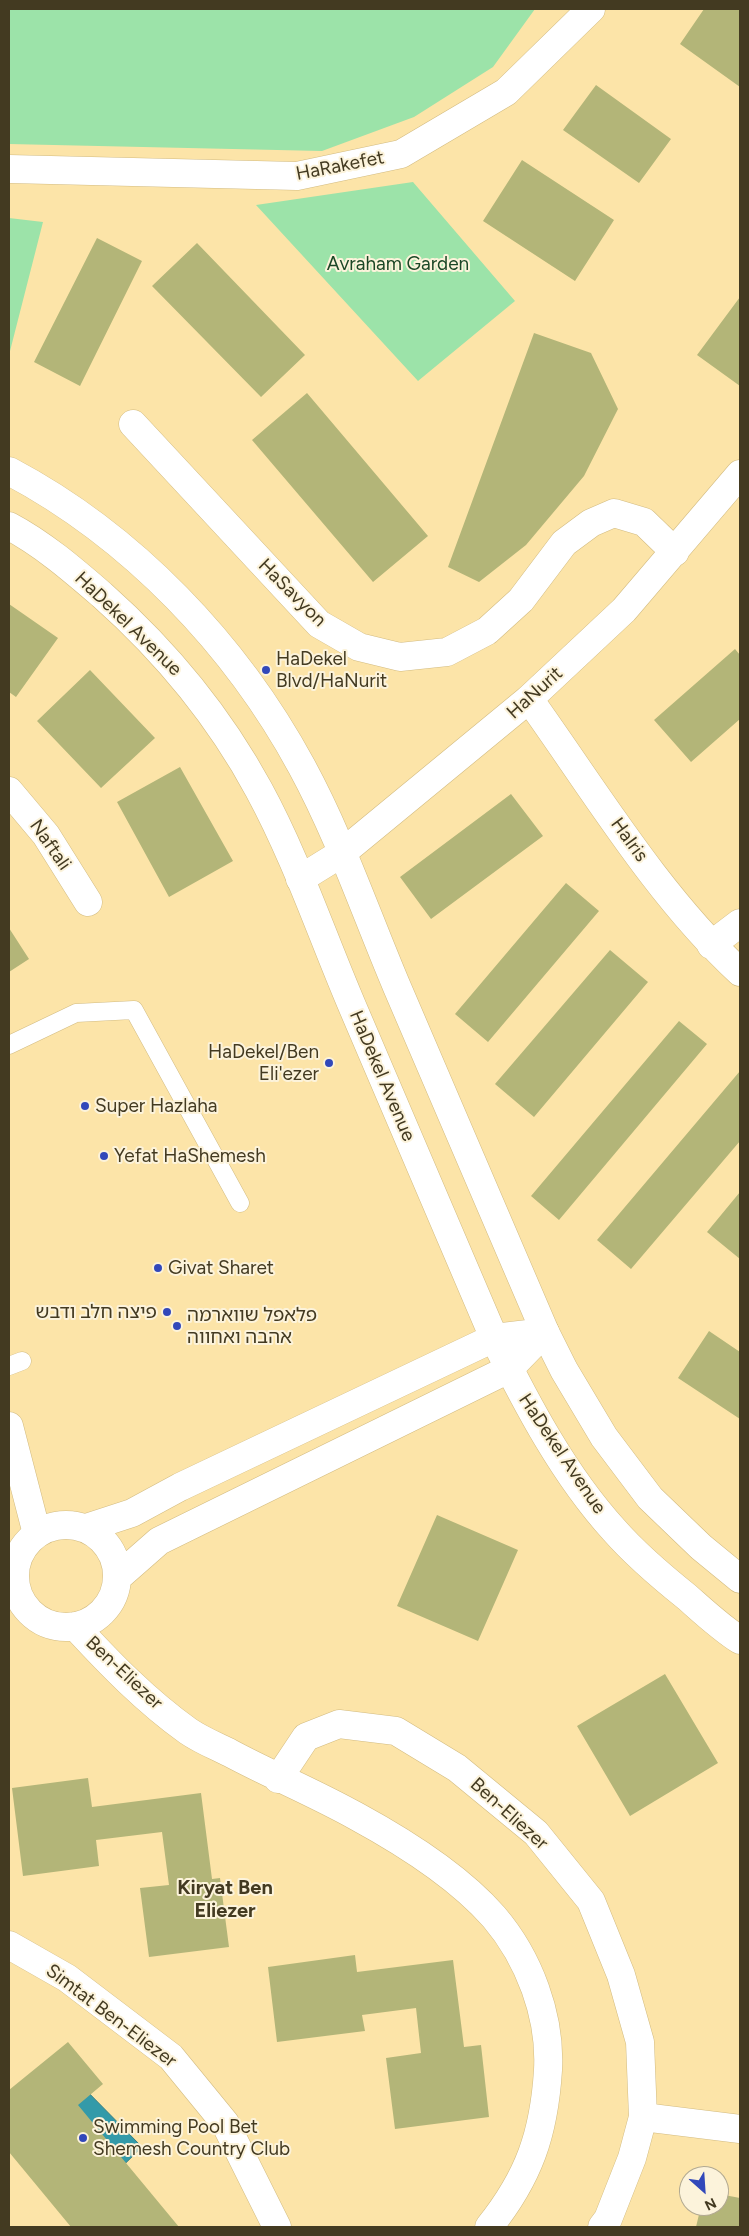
<!DOCTYPE html>
<html>
<head>
<meta charset="utf-8">
<style>
	body { margin:0 }
	#map { position:relative; width:749px; height:2236px; overflow:hidden; background:#fce4a8; font-family:Figtree,sans-serif }
	canvas { display:block }
	.frame { position:absolute; inset:0; border:10px solid #433a21; pointer-events:none }
	.north { position:absolute; left:679px; top:2166px; width:50px; height:50px; box-sizing:border-box; background:#fcf3db; border:1px solid #b2a991; border-radius:50%; rotate:154deg; font-size:14px; font-weight:700; line-height:20px; text-align:center; color:#433a21 }
	.north::after { content:''; display:block; margin:auto; width:18px; height:22px; background:#3248ba; clip-path:polygon(50% 0,100% 100%,50% 72%,0 100%) }
</style>
</head>
<body>
<div id="map">
<canvas width="749" height="2236"></canvas>
<div class="frame"></div>
<div class="north">N</div>
</div>
<script>
const context = document.querySelector('canvas').getContext('2d');
context.lineJoin = 'round';
function fill(path, color) {
  context.fillStyle = color;
  context.fill(path, 'evenodd');
}
function stroke(path, color, width, dash) {
  context.strokeStyle = color;
  context.lineWidth = width;
  context.lineCap = dash ? 'butt' : 'round';
  context.setLineDash(dash || []);
  context.stroke(path);
}
function label(font, color, halo, rows, align = 'center') {
  context.font = font + ' Figtree,"Noto Sans Hebrew",sans-serif';
  context.lineWidth = 4;
  context.setLineDash([]);
  context.textBaseline = 'middle';
  context.strokeStyle = halo;
  context.fillStyle = color;
  for (const [text, x, y, turn = 0] of rows) {
    context.save();
    context.translate(x, y);
    context.rotate((+turn || 0) * Math.PI / 180);
    context.textAlign = isNaN(turn) ? turn : align;
    if (halo) context.strokeText(text, 0, 0);
    context.fillText(text, 0, 0);
    context.restore();
  }
}
fill(new Path2D(`
	M9 9H535L493 67 414 117 322 151 9 144Z
	M413 182 515 301 418 381 256 205Z
	M9 218 43 222 9 355Z`), '#9ce3a9');
const water = new Path2D(`
	M74 2078 142 2147 91 2197 23 2129Z`);
fill(water, '#339aa9');
stroke(water, '#387d80', 1);
fill(new Path2D(`
	M704 9H740V87L680 44Z
	M596 85 671 139 639 183 563 130Z
	M522 160 614 220 575 281 483 221Z
	M97 238 142 261 80 386 34 362Z
	M197 243 305 355 261 397 152 286Z
	M740 297V386L697 355Z
	M534 333 591 353 618 409 584 476 526 545 479 582 448 567Z
	M307 393 428 536 373 582 252 440Z
	M9 604 58 638 16 697 9 692Z
	M735 649 740 655V719L691 762 654 720Z
	M90 670 155 738 101 788 37 721Z
	M180 767 233 861 169 897 117 802Z
	M511 794 543 836 431 919 400 877Z
	M566 883 599 911 488 1042 455 1014Z
	M9 928 29 959 9 972Z
	M610 950 648 982 534 1117 495 1084Z
	M679 1021 707 1044 559 1220 531 1196Z
	M740 1071V1141L631 1269 597 1240Z
	M740 1192V1259L707 1232Z
	M709 1331 740 1352V1419L678 1378Z
	M437 1515 518 1550 478 1641 397 1606Z
	M665 1674 718 1763 630 1816 577 1726Z
	M88 1778 92 1807 201 1793 212 1879 220 1878 229 1947 149 1957 140 1888 169 1885 162 1832 96 1840 99 1866 23 1876 12 1788Z
	M355 1955 357 1972 453 1960 464 2047 481 2045 489 2117 395 2129 386 2058 421 2053 416 2008 362 2015 365 2031 277 2042 268 1967Z
	M68 2042 103 2084 78 2105 179 2227H71L9 2152V2090Z
	M719 2194 740 2198V2227H696L701 2206H719Z`), '#b3b578');
const service = new Path2D(`
	M9 1045 76 1013 134 1010 240 1203
	M9 1366 22 1361`);
const minor = new Path2D(`
	M133 424 319 624 359 647 400 657 447 652 487 631 521 600 564 543 591 523 614 513 644 522 675 552
	M529 699C595 791 657 895 740 972
	M9 791 46 835 88 902
	M300 879 342 853 529 699 624 610 740 474
	M711 945 740 923
	M9 1426 37 1534
	M15 1576a51 51 0 1 1 102 0a51 51 0 1 1-102 0Z
	M86 1528 132 1513 180 1487 494 1338 545 1332
	M118 1577 159 1541 509 1369 545 1332
	M75 1626C110 1664 146 1701 188 1731 201 1740 216 1746 230 1753 271 1775 315 1793 356 1816 402 1841 459 1877 494 1917 529 1958 551 2016 548 2070 544 2134 529 2177 489 2227
	M278 1779 306 1737 339 1724 396 1731 457 1768 536 1833 591 1901 621 1975 640 2042 643 2117 632 2158 608 2219 602 2227
	M9 1945 67 1978 171 2057 225 2123 277 2227
	M643 2117 740 2129`);
const tertiary = new Path2D(`
	M9 169 297 176 401 154 506 92 591 9`);
const secondary = new Path2D(`
	M9 471C132 536 236 645 302 767 340 837 366 914 397 987 446 1102 496 1217 545 1332L564 1370 604 1437 650 1498 701 1547 740 1579
	M9 526C43 544 73 570 102 595 165 651 219 716 259 790 297 860 322 936 353 1008 400 1118 447 1228 494 1338 527 1405 564 1475 614 1530 636 1555 662 1577 687 1597 704 1612 721 1628 740 1640`);
stroke(service, '#d2bb80', 19);
stroke(minor, '#d2bb80', 29);
stroke(tertiary, '#d2bb80', 29);
stroke(secondary, '#d2bb80', 29);
stroke(service, '#fff', 18);
stroke(minor, '#fff', 28);
stroke(tertiary, '#fff', 28);
stroke(secondary, '#fff', 28);
for (const [x, y, r, color] of [
	[266,670,5,"#3248ba"],
	[329,1063,5,"#3248ba"],
	[85,1106,5,"#3248ba"],
	[104,1156,5,"#3248ba"],
	[158,1268,5,"#3248ba"],
	[167,1312,5,"#3248ba"],
	[177,1326,5,"#3248ba"],
	[83,2138,5,"#3248ba"]
]) {
  const dot = new Path2D();
  dot.arc(x, y, r, 0, 2 * Math.PI);
  context.fillStyle = color;
  context.fill(dot);
  stroke(dot, '#fcf3db', 2);
}
label('19px', '#433a21', '#fcf3db', [
	["HaRakefet",340,166,-11],
	["HaSavyon",292,593,45],
	["HaDekel Avenue",128,624,44],
	["HaNurit",535,693,-42],
	["HaIris",629,840,54],
	["Naftali",50,845,55],
	["HaDekel Avenue",382,1076,67],
	["HaDekel Avenue",562,1454,56],
	["Ben-Eliezer",124,1673,43],
	["Ben-Eliezer",509,1814,42],
	["Simtat Ben-Eliezer",111,2016,37]
]);
label('19px', '#1b4726', '#fcf3db', [
	["Avraham Garden",398,264]
]);
label('19px', '#433a21', '#fcf3db', [
	["HaDekel",276,659],
	["Blvd/HaNurit",276,681],
	["HaDekel/Ben",319,1052,"right"],
	["Eli'ezer",319,1074,"right"],
	["Super Hazlaha",95,1106],
	["Yefat HaShemesh",114,1156],
	["Givat Sharet",168,1268],
	["פיצה חלב ודבש",157,1312,"right"],
	["פלאפל שווארמה",187,1315],
	["אהבה ואחווה",187,1337],
	["Swimming Pool Bet",93,2127],
	["Shemesh Country Club",93,2149]
], 'left');
label('bold 20px', '#433a21', '#fcf3db', [
	["Kiryat Ben",225,1888],
	["Eliezer",225,1911]
]);
</script>
</body>
</html>
